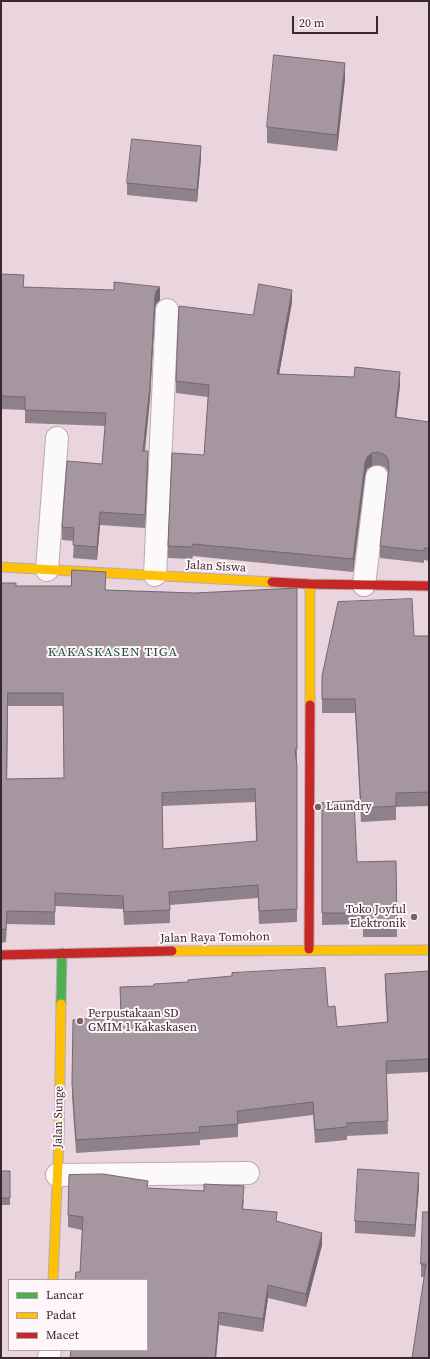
<!DOCTYPE html>
<html>
<head>
<meta charset="utf-8">
<style>
	body { margin:0 }
	#map { position:relative; width:430px; height:1359px; overflow:hidden; background:#ead4de; font-family:"Source Serif 4",serif }
	canvas { display:block }
	.frame { position:absolute; inset:0; border:2px solid #38282f; pointer-events:none }
	.legend { position:absolute; left:8px; top:1279px; width:140px; height:72px; box-sizing:border-box; background:#fff6fa; border:1px solid #afa4a9; margin:0; padding:5px 7px; list-style:none; font-size:12px; color:#38282f }
	.legend li { display:flex; align-items:center; gap:8px; height:20px }
	.legend b { width:20px; border:1px solid #afa4a9 }
	.scale { position:absolute; left:292px; top:16px; width:86px; height:18px; box-sizing:border-box; border:2px solid #38282f; border-top:0; padding-left:5px; font-size:12px; line-height:14px; white-space:nowrap; color:#38282f; -webkit-text-stroke:3px #fff6fa; paint-order:stroke }
</style>
</head>
<body>
<div id="map">
<canvas width="430" height="1359"></canvas>
<div class="frame"></div>
<ul class="legend">
<li><b style="height:5px;background:#4caf50"></b>Lancar</li>
<li><b style="height:5px;background:#ffc107"></b>Padat</li>
<li><b style="height:5px;background:#c62828"></b>Macet</li>
</ul>
<div class="scale">20 m</div>
</div>
<script>
const context = document.querySelector('canvas').getContext('2d');
context.lineJoin = 'round';
function stroke(path, color, width, dash) {
  context.strokeStyle = color;
  context.lineWidth = width;
  context.lineCap = dash ? 'butt' : 'round';
  context.setLineDash(dash || []);
  context.stroke(path);
}
function fill(path, color) {
  context.fillStyle = color;
  context.fill(path, 'evenodd');
}
function label(font, color, halo, rows, align = 'center') {
  context.font = font + ' "Source Serif 4",serif';
  context.lineWidth = 4;
  context.setLineDash([]);
  context.textBaseline = 'middle';
  context.strokeStyle = halo;
  context.fillStyle = color;
  for (const [text, x, y, turn = 0] of rows) {
    context.save();
    context.translate(x, y);
    context.rotate((+turn || 0) * Math.PI / 180);
    context.textAlign = isNaN(turn) ? turn : align;
    if (halo) context.strokeText(text, 0, 0);
    context.fillText(text, 0, 0);
    context.restore();
  }
}
const street = new Path2D(`
	M47 570 57 438
	M155 575 167 310
	M364 585 377 477
	M57 1175 248 1173
	M49 1358 50 1350`);
const fast = new Path2D(`
	M61 1004 62 953`);
const slow = new Path2D(`
	M1 567 272 582
	M310 705V584
	M172 951 429 950
	M53 1280 59 1140 61 1004`);
const jam = new Path2D(`
	M272 582 310 584 429 586
	M309 949 310 705
	M1 955 172 951`);
stroke(street, '#bbaab2', 24);
stroke(fast, '#bbaab2', 11);
stroke(slow, '#bbaab2', 11);
stroke(jam, '#bbaab2', 11);
stroke(street, '#fcf9fa', 22);
stroke(fast, '#4caf50', 9);
stroke(slow, '#ffc107', 9);
stroke(jam, '#c62828', 9);
fill(new Path2D(`
	M345 79 337 151 267 143V127Z
	M201 158 197 202 127 195V183Z
	M1 274 24 287 160 300 156 304 155 309 150 399 145 451 148 464 145 528 100 525 97 560 73 558 74 541 62 540V527L102 464 105 426 25 423V410L1 409Z
	M292 302 279 374 400 385 396 417 429 422V561L424 560V563L380 558V546L389 473 385 467 378 465 372 466 367 469 365 476 353 572 193 556 192 559 168 558V546L204 455 208 397 176 393V381L253 315Z
	M1 583 16 586 106 590 195 593 297 588V762H296L297 767V922L259 924 258 898 170 905V923L124 925 123 909 55 906V925L7 924 6 942 1 943ZM8 706H63L64 778 7 779ZM255 802 256 842 163 849 162 806Z
	M414 636H429V806L396 807V820L361 822 355 713H322V699Z
	M322 803 357 862 396 861 397 937H363V924L322 925Z
	M429 971V1072L386 1074 388 1134 347 1136V1140L315 1143 313 1115 238 1124V1137L200 1140V1145L76 1153 72 1096 73 1020 121 1016 120 987 328 1007 337 1027 387 1022 385 986V974Z
	M1 1171H10V1205H1Z
	M419 1185 415 1237 355 1233V1221Z
	M148 1188 244 1199 243 1209 277 1221 322 1245 306 1307 268 1298 263 1332 219 1325 216 1358H70L80 1272 82 1230 68 1227V1215Z
	M429 1212V1358L424 1277H421V1264Z`), '#8f818a');
fill(new Path2D(`
	M345 63V79L337 151V135Z
	M201 146V158L197 202V190Z
	M160 287V300L156 304 155 309 150 399 143 464V451L155 296 156 291Z
	M292 290V302L277 386V374Z
	M400 372V385L395 429V417Z
	M148 451V464L145 528V515Z
	M372 453V466L367 469 365 476 353 572V559L365 463 367 457Z
	M100 512V525L97 560V547Z
	M419 1173V1185L415 1237V1225Z
	M322 1233V1245L306 1307V1294Z
	M268 1285V1298L263 1332V1319Z
	M219 1312V1325L216 1358H215Z`), '#746970');
const building = new Path2D(`
	M274 55 345 63 337 135 267 127Z
	M132 139 201 146 197 190 127 183Z
	M1 274 24 275 23 287 114 290V282L160 287 156 291 155 296 150 386 143 451H148L145 515 100 512 97 547 73 545 74 528 62 527 67 461 102 464 106 413 25 410V397L1 396Z
	M259 284 292 290 277 374 354 377 355 367 400 372 395 417 429 422V548H424V551L380 546 389 466 388 459 385 455 378 452 372 453 367 457 365 463 353 559 193 544 192 547 168 546 172 453 204 455 209 385 176 381 179 306 253 315Z
	M72 570 106 572 105 590 195 593 297 588V749H295L297 767V909L259 911 258 885 169 892 170 910 124 912 123 896 55 893V912L7 911 6 929 1 930V583H16V586H71ZM8 693H63L64 778 7 779ZM255 789 257 841 163 849 162 793Z
	M412 599 414 636H429V792L396 793V806L361 808 355 699H322V676L338 602Z
	M354 801 357 862 396 861 397 925 363 926V913H322V803Z
	M325 968 328 1007 335 1006 337 1027 388 1022 385 974 429 971V1059L386 1061 388 1121 347 1123V1127L315 1130 313 1102 237 1111 238 1124 199 1127 200 1132 76 1140 72 1083 73 1020 121 1016 120 987 154 986V984L188 982V980L232 976V973Z
	M358 1169 419 1173 415 1225 355 1221Z
	M1 1171H10V1198H1Z
	M103 1174 148 1181 147 1188 204 1191V1184L244 1186 242 1209 277 1212 276 1221 322 1233 306 1294 268 1285 263 1319 219 1312 215 1358H70L71 1350H147V1280H75L76 1272H80L83 1217 68 1215 69 1175Z
	M423 1212H429V1358H412L426 1264H421Z`);
fill(building, '#a696a0');
stroke(building, '#746970', 1);
for (const [x, y, r, color] of [
	[318,807,4,"#76646c"],
	[414,917,4,"#76646c"],
	[80,1021,4,"#76646c"]
]) {
  const dot = new Path2D();
  dot.arc(x, y, r, 0, 2 * Math.PI);
  context.fillStyle = color;
  context.fill(dot);
  stroke(dot, '#fff6fa', 1.5);
}
label('12px', '#38282f', '#fff6fa', [
	["Jalan Siswa",216,567,3],
	["Jalan Raya Tomohon",215,938,-1],
	["Jalan Sunge",59,1117,-89]
]);
label('12px', '#38282f', '#fff6fa', [
	["Laundry",326,807],
	["Toko Joyful",406,910,"right"],
	["Elektronik",406,924,"right"],
	["Perpustakaan SD",88,1014],
	["GMIM 1 Kakaskasen",88,1028]
], 'left');
context.letterSpacing = '1px';
label('13px', '#1e5040', '#fff6fa', [
	["KAKASKASEN TIGA",113,653]
]);
context.letterSpacing = '0px';
</script>
</body>
</html>
